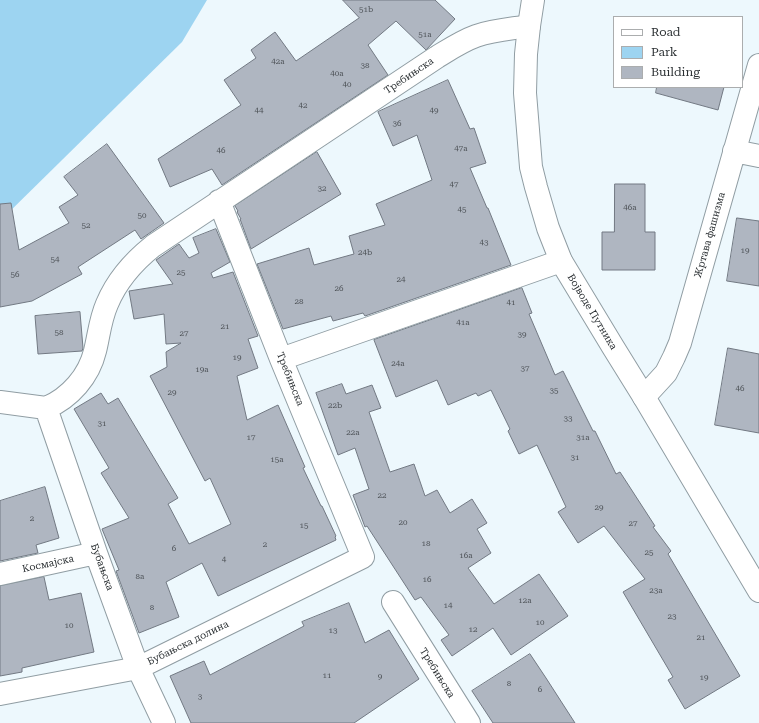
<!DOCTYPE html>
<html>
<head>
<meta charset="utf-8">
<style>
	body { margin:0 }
	#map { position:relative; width:759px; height:723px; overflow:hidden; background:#edf8fd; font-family:"Roboto Serif",serif }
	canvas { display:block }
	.legend { position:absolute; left:613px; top:16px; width:130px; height:72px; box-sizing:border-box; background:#fff; border:1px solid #abadae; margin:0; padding:5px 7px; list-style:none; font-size:12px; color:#2c3134 }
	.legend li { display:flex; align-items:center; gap:8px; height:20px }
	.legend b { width:20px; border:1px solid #abadae }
</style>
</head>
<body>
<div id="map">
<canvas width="759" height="723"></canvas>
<ul class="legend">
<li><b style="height:5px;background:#fff"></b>Road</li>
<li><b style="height:11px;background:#9dd4f1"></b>Park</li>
<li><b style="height:11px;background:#afb6c1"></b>Building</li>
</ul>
</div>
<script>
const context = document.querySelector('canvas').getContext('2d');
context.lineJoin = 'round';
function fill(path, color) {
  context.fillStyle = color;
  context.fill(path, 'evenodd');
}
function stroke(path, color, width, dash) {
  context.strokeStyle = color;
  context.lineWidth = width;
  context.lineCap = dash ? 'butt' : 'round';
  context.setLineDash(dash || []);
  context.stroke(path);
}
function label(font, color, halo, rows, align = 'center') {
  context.font = font + ' "Roboto Serif",serif';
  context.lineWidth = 3;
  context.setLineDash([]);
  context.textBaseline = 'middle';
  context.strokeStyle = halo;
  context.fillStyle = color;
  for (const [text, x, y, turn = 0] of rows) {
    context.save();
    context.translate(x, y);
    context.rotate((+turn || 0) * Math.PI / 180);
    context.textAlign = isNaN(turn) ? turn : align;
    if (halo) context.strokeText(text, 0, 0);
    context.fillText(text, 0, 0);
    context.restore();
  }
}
fill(new Path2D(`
	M0 0H207L182 42 0 221Z`), '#9dd4f1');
const building = new Path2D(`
	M343 0H435L455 19 426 50 396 21 368 45 388 75 222 185 212 169 170 187 158 159 241 105 224 80 256 58 251 50 275 32 296 61 359 18Z
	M448 80 470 129 474 128 486 163 470 168 487 208H488L511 265 365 316 363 313 333 321 331 316 283 329 257 264 309 248 314 265 354 254 349 236 385 225 376 204 432 180 417 135 393 146 378 112Z
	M657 87H724L718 110 656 93Z
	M107 144 164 223 141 239 135 230 78 267 82 274 32 301 0 307V204L11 203 19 250 69 223 59 207 78 195 64 177Z
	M317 152 341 194 251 249 240 219H241L237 212 238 211 235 206Z
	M615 184H645V232H655V270H602V232H614Z
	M737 218 759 221V286L727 281Z
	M216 229 230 262 211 273 213 278 233 272 258 336 248 339 258 368 237 376 247 420 278 405 305 467 303 468 321 506H322L336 536 335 537 336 540 218 596 202 563 166 582 179 617 139 633 116 571 119 570 102 529 129 518 101 473 109 468 74 409 101 393 108 404 118 398 178 498 168 504 189 544 231 524 210 478 205 481 150 376 167 367 166 352 181 343 166 344 164 314 134 319 129 291 173 284 156 260 179 244 189 258 199 253 193 238Z
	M522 288 532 313 529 314 555 375 563 371 593 431H595L616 474 620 472 655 526 653 527 671 551 668 554 740 676 685 709 668 680 673 677 623 592 645 579 604 526 578 543 558 512 566 507 537 445 519 454 508 431 510 429 491 390 478 396 476 393 448 405 437 380 396 397 374 340Z
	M80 312 83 348 82 351 38 354 35 316Z
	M728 348 759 354V433L715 425Z
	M342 384 346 394 372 385 381 408 369 412 390 472 414 464 425 496 437 490 450 513 472 499 487 523 477 529 491 553 468 568 494 604 539 574 568 616 511 655 493 628 452 656 441 640 449 635 421 597 415 600 367 526 365 527 353 495 369 489 355 448 338 455 316 393Z
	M45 487 59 538 36 545 38 553 0 561V501Z
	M44 577 49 600 81 593 94 652 22 668V672L0 676V586Z
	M349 603 365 643 389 630 419 679 354 723H191L170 676 204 661 210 675 304 626 302 622Z
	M530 654 546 678 575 723H493L472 691Z`);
fill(building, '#afb6c1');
stroke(building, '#727983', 1);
const street = new Path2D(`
	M734 151 759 156
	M281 359 561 261
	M644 397 666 373 674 357 680 343 759 65
	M0 402 46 408C70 398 89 376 95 351 99 335 100 320 107 304 117 280 133 262 153 246L437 57C450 49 462 41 476 36 493 30 511 29 529 26
	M46 408 96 553 138 668 164 723
	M0 574 96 553
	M393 602 469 723
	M0 694 138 668 363 557 281 359 219 201`);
const secondary = new Path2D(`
	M533 0 529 26 526 54 525 93 531 167 536 187 548 228 561 261 613 347 644 397 759 591`);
stroke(street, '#909da3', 24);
stroke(secondary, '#909da3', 24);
stroke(street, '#fff', 22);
stroke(secondary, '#fff', 22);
label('8px', '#4d5257', null, [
	["51b",366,10],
	["51a",425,35],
	["42a",278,62],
	["38",365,66],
	["40a",337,74],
	["40",347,85],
	["42",303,106],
	["44",259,111],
	["49",434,111],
	["36",397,124],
	["47a",461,149],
	["46",221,151],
	["47",454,185],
	["32",322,189],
	["46a",630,208],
	["45",462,210],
	["50",142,216],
	["52",86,226],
	["43",484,243],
	["19",745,251],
	["24b",365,253],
	["54",55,260],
	["25",181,273],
	["56",15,275],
	["24",401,280],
	["26",339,289],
	["28",299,302],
	["41",511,303],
	["41a",463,323],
	["21",225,327],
	["58",59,333],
	["27",184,334],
	["39",522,335],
	["19",237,358],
	["24a",398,364],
	["37",525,369],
	["19a",202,370],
	["46",740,389],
	["35",554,391],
	["29",172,393],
	["22b",335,406],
	["33",568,419],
	["31",102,424],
	["22a",353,433],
	["17",251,438],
	["31a",583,438],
	["31",575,458],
	["15a",277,460],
	["22",382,496],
	["29",599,508],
	["2",32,519],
	["20",403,523],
	["27",633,524],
	["15",304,526],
	["18",426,544],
	["2",265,545],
	["6",174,549],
	["25",649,553],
	["16a",466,556],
	["4",224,560],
	["8a",140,577],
	["16",427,580],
	["23a",656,591],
	["12a",525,601],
	["14",448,606],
	["8",152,608],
	["23",672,617],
	["10",540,623],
	["10",69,626],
	["12",473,630],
	["13",333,631],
	["21",701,638],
	["11",327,676],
	["9",380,677],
	["19",704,678],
	["8",509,684],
	["6",540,690],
	["3",200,697]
]);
label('10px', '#2c3134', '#fff', [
	["Требињска",409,76,-34],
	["Жртава фашизма",710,235,-74],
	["Војводе Путника",592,312,59],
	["Требињска",290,379,68],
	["Космајска",48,564,-12],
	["Бубањска",102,567,70],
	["Бубањска долина",188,643,-26],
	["Требињска",437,673,58]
]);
</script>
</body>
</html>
